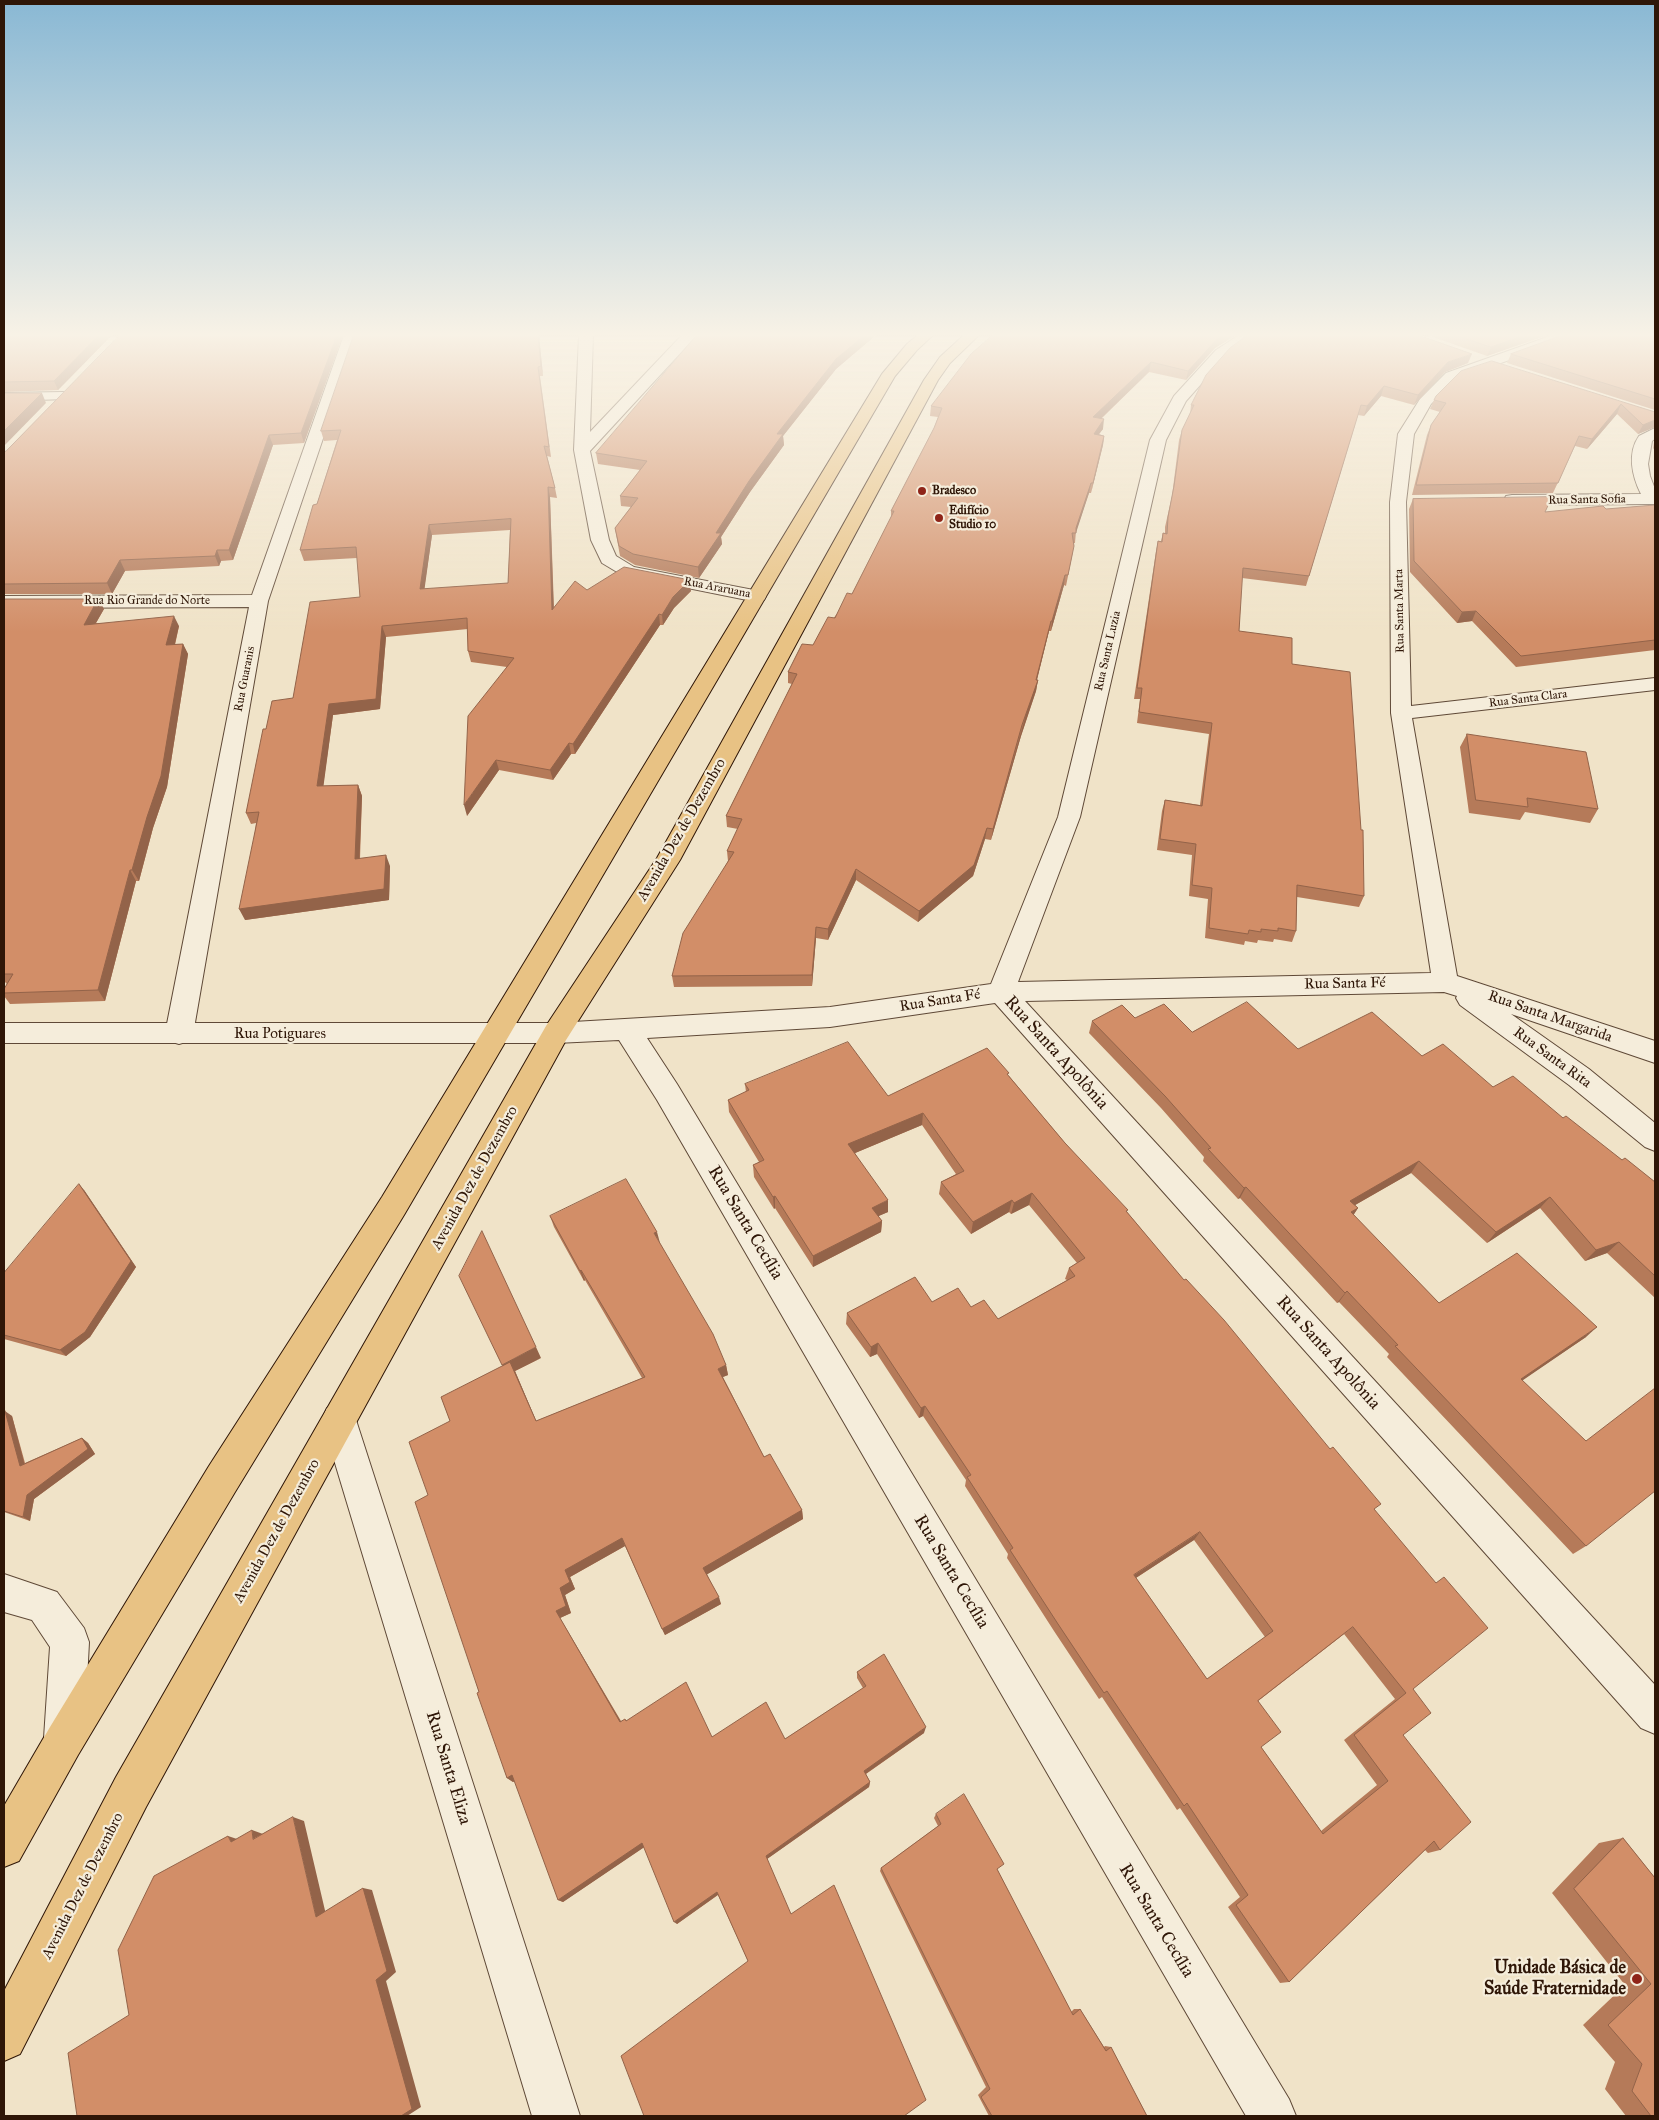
<!DOCTYPE html>
<html>
<head>
<meta charset="utf-8">
<style>
	body { margin:0 }
	#map { position:relative; width:1659px; height:2120px; overflow:hidden; background:#f0e3c8; font-family:"IM FELL Great Primer",serif }
	canvas { display:block }
	.frame { position:absolute; inset:0; border:5px solid #2f1607; pointer-events:none }
</style>
</head>
<body>
<div id="map">
<canvas width="1659" height="2120"></canvas>
<div class="frame"></div>
</div>
<script>
const context = document.querySelector('canvas').getContext('2d');
context.lineJoin = 'round';
function stroke(path, color, width, dash) {
  context.strokeStyle = color;
  context.lineWidth = width;
  context.lineCap = dash ? 'butt' : 'round';
  context.setLineDash(dash || []);
  context.stroke(path);
}
function fill(path, color) {
  context.fillStyle = color;
  context.fill(path, 'evenodd');
}
function label(font, color, halo, rows, align = 'center') {
  context.font = font + ' "IM FELL Great Primer",serif';
  context.lineWidth = 4.5;
  context.setLineDash([]);
  context.textBaseline = 'middle';
  context.strokeStyle = halo;
  context.fillStyle = color;
  for (const [text, x, y, turn = 0] of rows) {
    context.save();
    context.translate(x, y);
    context.rotate((+turn || 0) * Math.PI / 180);
    context.textAlign = isNaN(turn) ? turn : align;
    if (halo) context.strokeText(text, 0, 0);
    context.fillText(text, 0, 0);
    context.restore();
  }
}
const minor = new Path2D(`
	M344 335H358L268 601 193 1034 189 1041 179 1044 169 1041 165 1034 249 607 4 608V596L252 595Z
	M579 335H593L590 432 682 335H697L590 451 609 540 616 556 634 567 764 592 766 596 764 600 757 602 628 576 622 575 602 563 591 540 574 450Z
	M1239 335H1255L1226 356 1186 401 1166 440 1080 817 1018 982 1431 973 1391 713 1390 502 1398 434 1420 399 1446 373 1553 335H1573L1571 338 1456 379 1431 404 1414 434 1406 502 1411 706 1655 678V690L1412 718 1457 976 1655 1041V1063L1511 1014 1589 1069 1655 1123V1151L1645 1147 1569 1085 1460 1005 1456 998 1457 996 1444 992 1025 1001 1655 1685V1734L1641 1728 995 1003 830 1027 647 1038 677 1084 1289 2099 1296 2116H1246L657 1100 619 1040 556 1043 546 1040 543 1033 546 1026 556 1023 830 1007 991 984 1058 817 1150 440 1174 396 1216 350Z
	M63 392 68 393 70 396 68 399 4 401V393Z
	M1655 428V439L1652 441 1648 464 1650 476 1655 489V504L1512 505 1506 504 1504 500 1506 496 1512 495 1641 494C1632 476 1627 453 1639 436Z
	M339 1403 351 1408 356 1420 580 2116H532L322 1420 327 1408Z
	M4 1574 57 1592 84 1628 89 1642 84 1738 78 1752 64 1758 50 1752 44 1738 50 1647 32 1620 4 1612Z`);
const tertiary = new Path2D(`
	M4 1023H556L566 1026 569 1033 566 1040 556 1043H4Z`);
const trunk = new Path2D(`
	M918 335H933L917 350 895 376 404 1215 235 1492 78 1755 19 1861 4 1867V1806L50 1727 209 1466 382 1197 882 374 907 344Z
	M964 335H979L950 363 938 380 680 860 566 1040 306 1514 146 1807 20 2054 4 2061V1991L116 1777 546 1026 657 858 924 380 940 357Z`);
stroke(minor, '#5f4937', 2);
stroke(tertiary, '#5f4937', 2);
stroke(trunk, '#2f1607', 2);
fill(minor, '#f5eddb');
fill(tertiary, '#f5eddb');
fill(trunk, '#e8c284');
fill(new Path2D(`
	M4 335H112L58 390 4 392Z
	M343 335 304 443 273 445 233 560 221 561 219 566 125 571 112 594H4V452Z
	M354 335H539L543 376H540L551 457 547 456 555 488 557 498 550 497 554 608 587 590 691 591 674 608 663 625H660L575 754H571L553 780 499 770 467 816 507 667 471 662 468 651V629L386 637 380 709 333 715 323 786 358 785 362 796 360 859 390 866 389 900 245 920 256 823 251 824 246 813 266 729 293 698 360 597 357 558 304 561 300 550 317 504 337 440 324 441 321 431ZM510 530 508 583 424 589 432 535Z
	M697 335H876L836 369 783 436 784 445 750 492 721 537 722 544 699 578 635 565 620 556 615 528 631 507 621 506 620 496 640 470 598 464 596 453Z
	M993 335H1236L1215 348 1186 380 1149 372 1101 419 1103 429 1099 434 1104 436 1103 445 1091 493H1089L1076 531 1075 543H1074L1072 556 1066 586 1064 585 1051 631H1049L1037 680H1038L1036 691 1021 736 991 840 985 839 973 876 918 922 856 880 828 940 816 938 812 986 674 987 672 976 728 861 727 851 738 829 727 827 726 816 792 684 788 683V672L813 645 852 594 891 517V511L934 428 938 417 930 416 931 406Z
	M1427 335H1547L1487 356Z
	M1655 335V410L1507 363 1511 354Z
	M1468 363 1445 372 1414 405 1381 396 1364 416 1358 415 1306 586 1242 578 1239 631 1292 664 1364 896 1359 907 1297 897 1296 931 1292 942 1274 939 1273 942 1258 940 1257 943 1245 941 1244 945 1205 938 1208 899 1189 896 1192 855 1157 850 1162 811 1165 800 1200 805 1209 734 1137 723 1140 699H1134L1156 551 1158 541H1161L1163 533H1165V527L1172 496 1179 440 1182 430 1190 414 1191 405Z
	M1461 371 1655 412V427L1638 434 1617 414 1587 449 1575 446 1553 493 1412 495 1427 435 1431 425 1440 412 1430 409 1434 400Z
	M1655 439V451L1653 448 1654 442Z
	M1413 499 1545 512 1606 509 1655 505V650L1516 667 1472 621 1457 623 1410 572 1409 509Z
	M4 599H98L104 609 96 623 179 626 175 645 183 644 188 654 167 787 153 828 139 881H136L105 1001 10 1004 4 996V989L7 984 4 981Z
	M1467 734 1598 809 1590 823 1525 812 1520 820 1469 813 1460 747Z
	M1135 1018 1192 1032 1298 1049 1422 1056 1563 1118 1622 1160 1655 1182V1298L1607 1253 1585 1261 1540 1208 1487 1243 1411 1173 1355 1205 1358 1208 1353 1215 1439 1303 1586 1337 1522 1380 1586 1546 1573 1554 1387 1357 1389 1354 1339 1302 1337 1303 1240 1198 1238 1199 1203 1161 1204 1157 1161 1108 1089 1033 1092 1021Z
	M1009 1076 1065 1143 1127 1212 1375 1510 1413 1689 1403 1735 1440 1850 1428 1853 1425 1850 1289 1982 1280 1983 1228 1907 1240 1897 1180 1808 1177 1810 1102 1697 1099 1699 1054 1631 1007 1558 1008 1554 965 1486 966 1480 923 1416 919 1418 877 1354 870 1357 846 1324 847 1313 932 1302 971 1307 998 1319 1067 1280 1065 1279 1069 1268 1077 1263 1029 1205 1011 1214 1009 1212 971 1234 939 1194 941 1182 956 1174 922 1125 855 1153 888 1212 878 1216 882 1221 881 1232 813 1267 775 1208 774 1209 754 1177 753 1165 759 1162 729 1112 728 1100 746 1092 745 1084 888 1096ZM1194 1540 1265 1637 1207 1679 1136 1578ZM1344 1634 1395 1699 1344 1740 1377 1785 1321 1831 1261 1747 1258 1701Z
	M84 1190 136 1267 90 1337 66 1356 4 1339V1273Z
	M550 1216 659 1242 726 1365 728 1375 723 1377 764 1457 802 1510 803 1519 707 1574 721 1604 665 1635 625 1546 570 1577 575 1589 565 1595 571 1613 560 1618 621 1721 626 1720 712 1737 785 1739 863 1688 857 1678V1672L924 1733 866 1774 870 1782 869 1787 767 1859 748 1961 718 1895 677 1924 644 1847 563 1902 558 1900 515 1781 513 1782 507 1778 479 1692 428 1495 450 1421 441 1397 541 1358 515 1371 536 1421 642 1378 585 1280 584 1281 554 1227Z
	M4 1413 12 1416 25 1463 82 1438 88 1443 95 1454 34 1499 30 1521 4 1512Z
	M936 1814 997 1869 1071 2012 1074 2009H1080L1104 2047 1105 2046 1111 2047 1147 2116H989L978 2095 986 2087 880 1871 881 1868 938 1826 934 1818Z
	M1623 1838 1655 1878V2116H1626L1605 2089 1615 2062 1583 2025 1625 1985 1552 1893 1599 1843Z`), '#b57a59');
fill(new Path2D(`
	M99 335H112L58 390 54 381Z
	M337 335H343L304 443 301 433Z
	M538 335H539L543 376 541 366Z
	M865 335H876L836 369 783 436 784 445 750 492 721 537 722 544 699 578 698 567 716 533 777 434 836 359Z
	M1224 335H1236L1215 348 1186 380 1188 371 1217 339Z
	M1525 335H1547L1487 356 1491 347Z
	M1472 354 1468 363 1445 372 1414 405 1418 395 1448 362Z
	M1151 362 1149 372 1092 427 1093 417Z
	M1384 386 1381 396 1364 416 1367 406Z
	M42 393 46 403 4 446V431Z
	M1621 404 1617 414 1587 449 1592 439Z
	M1104 419 1103 429 1092 443 1094 434Z
	M1655 420V427L1638 434 1643 425Z
	M269 435 273 445 233 560 229 550Z
	M1104 436 1103 445 1091 493 1093 483Z
	M1091 483 1089 493 1076 533V528Z
	M548 487 550 497 554 621 552 610Z
	M429 525 432 535 423 600 420 589Z
	M217 550 221 561 219 566 215 556Z
	M120 560 125 571 112 594 107 583Z
	M1065 575 1064 585 1051 631 1052 621Z
	M690 580 691 591 674 608 663 625 662 615 673 597Z
	M98 599 104 609 89 635 84 625Z
	M1476 611 1472 621 1457 623 1462 612Z
	M659 614 660 625 575 754 573 744Z
	M174 616 179 626 172 656 166 645Z
	M1051 621 1049 631 1035 687 1038 680 1036 691 1021 736 991 840 993 829 1036 680Z
	M382 626 386 637 380 709 333 715 322 797 317 786 329 704Z
	M183 644 188 654 167 787 153 828 139 881 132 870Z
	M569 743 571 754 553 780 550 770Z
	M496 760 499 770 467 816 464 805Z
	M358 785 362 796 359 870 355 859Z
	M987 828 985 839 973 876 918 922 919 911Z
	M386 855 390 866 389 900 245 920 239 909Z
	M856 869V880L828 940V929Z
	M130 870 136 881 105 1001 98 990Z
	M816 927V938L812 986V975Z
	M923 1113 922 1125 848 1156V1144Z
	M1419 1161 1411 1173 1343 1212 1350 1201Z
	M79 1184 84 1190 136 1267 90 1337 66 1356 60 1350Z
	M1246 1187 1240 1198 1238 1199 1244 1188Z
	M1032 1193 1029 1205 1011 1214 1014 1203Z
	M775 1196V1208L774 1209 773 1197Z
	M1550 1197 1540 1208 1487 1243 1496 1232Z
	M888 1200V1212L872 1219V1208Z
	M1012 1200 1009 1212 971 1234 973 1222Z
	M1358 1208 1351 1219V1212Z
	M882 1221 881 1232 813 1267V1256Z
	M657 1232 660 1243 654 1233Z
	M1619 1242 1607 1253 1585 1261 1596 1250Z
	M581 1270 585 1280 584 1281 580 1271Z
	M1347 1291 1339 1302 1337 1303 1345 1293Z
	M1597 1327 1586 1337 1510 1389 1521 1379Z
	M878 1343 877 1354 870 1357 871 1347Z
	M536 1347 541 1358 515 1371 540 1430 508 1375 502 1365Z
	M726 1365 728 1375 720 1378 718 1369Z
	M925 1406 923 1416 919 1418 921 1408Z
	M5 1411 12 1416 26 1470 20 1466Z
	M82 1438 88 1443 95 1454 34 1499 30 1521 23 1517 27 1495Z
	M802 1510 803 1519 706 1575 703 1568Z
	M1200 1532 1194 1540 1128 1583 1134 1575Z
	M622 1538 625 1546 570 1577 575 1589 565 1595 571 1613 560 1618 624 1727 620 1722 556 1611 560 1588 565 1570Z
	M719 1597 721 1604 665 1635 662 1629Z
	M926 1727 924 1733 864 1775V1771Z
	M512 1775 518 1779 513 1782 507 1778Z
	M870 1782 869 1787 767 1859 766 1856Z
	M293 1817 304 1821 327 1919 316 1917Z
	M252 1830 263 1834 253 1839Z
	M228 1836 240 1840 231 1842Z
	M642 1843 646 1846 563 1902 558 1900Z
	M363 1888 372 1890 396 1972 386 1981 421 2107 407 2116H401L376 1980Z
	M717 1892 719 1894 677 1924 674 1922Z`), '#936349');
const building = new Path2D(`
	M4 335H99L54 381 4 382Z
	M120 335H337L301 433 269 435 229 550H217L215 556 120 560 107 583 4 584V452L6 451Z
	M354 335H538L541 366 538 367 549 447 544 446 555 488 548 487 552 610 575 581 587 590 624 567 690 580 673 597 662 615 659 614 573 744 569 743 550 770 496 760 464 805 468 716 514 658 468 651 467 618 382 626 376 699 329 704 317 786 358 785 355 859 386 855 384 889 239 909 259 812 246 813 263 729H266L272 701 293 698 310 602 360 597 356 547 300 550 313 505 317 504 341 430 321 431ZM511 519 508 583 420 589 429 525Z
	M697 335H865L836 359 777 434H783L749 481 716 533H721L698 567 633 554 619 546 615 528 638 498 620 496 647 461 596 453Z
	M993 335H1224L1217 339 1188 371 1151 362 1093 417 1104 419 1094 434 1104 436 1093 483H1091L1076 528V533H1072L1074 546 1068 575H1065L1052 621H1051L1036 680H1038L1022 725 993 829 987 828 974 865 919 911 856 869 828 929 816 927 812 975 672 976 683 933 734 852 727 851 742 819 726 816 797 674 788 672 802 644 813 645 828 617 835 618 847 593 852 594 894 511H891L934 428 942 408 931 406 971 354Z
	M1248 335H1418L1472 354 1448 362 1418 395 1384 386 1367 406 1361 405 1309 576 1243 568 1239 631 1292 638V664L1350 672 1361 830H1363L1364 896 1297 885 1296 931 1278 928V931L1261 929V932L1249 930 1248 934 1209 928 1212 888 1192 885 1196 844 1160 839 1165 800 1202 806 1212 723 1139 712 1142 688H1137L1158 541 1162 542 1163 533 1167 534 1168 517 1174 486 1182 430 1194 405H1191L1206 375 1230 348Z
	M1456 335H1525L1491 347Z
	M1563 335H1655V399L1511 354Z
	M1492 361 1655 412V420L1643 425 1621 404 1592 439 1579 436 1558 483 1416 485 1431 425 1446 403 1434 400 1436 396 1461 371Z
	M4 393H42L4 431Z
	M1552 497 1545 512 1603 506 1606 509 1655 505V640L1521 656 1476 611 1462 612 1414 561 1413 499Z
	M4 599H98L84 625 174 616 166 645 183 644 161 776 147 817 132 870H130L98 990 4 993V989L13 974H4Z
	M1467 734 1586 752 1598 809 1527 798 1528 807 1476 800Z
	M1247 1002 1298 1049 1372 1012 1422 1056 1443 1044 1493 1087 1513 1076 1563 1118 1566 1116 1622 1160 1625 1158 1655 1182V1276L1619 1242 1596 1250 1550 1197 1496 1232 1419 1161 1350 1201 1358 1208 1351 1212 1439 1303 1517 1253 1597 1327 1521 1379 1586 1441 1655 1388V1491L1586 1546 1395 1346 1398 1345 1347 1291 1345 1293 1246 1187 1244 1188 1208 1149 1211 1148 1165 1096 1092 1021 1122 1005 1135 1018 1164 1004 1192 1032Z
	M848 1042 888 1096 987 1048 1009 1073 1007 1074 1065 1143 1128 1210 1126 1211 1184 1280 1186 1279 1224 1320 1330 1449 1333 1447 1381 1504 1374 1509 1436 1583 1444 1577 1488 1628 1413 1689 1431 1713 1403 1735 1471 1822 1440 1850 1434 1841 1289 1982 1236 1905 1248 1895 1187 1803 1184 1806 1107 1691 1104 1693 1058 1624 1010 1550 1013 1548 967 1477 971 1475 925 1406 921 1408 878 1343 871 1347 847 1313 915 1277 932 1302 958 1288 971 1307 984 1300 998 1319 1075 1276 1069 1268 1085 1258 1032 1193 1014 1203 1012 1200 973 1222 941 1182 964 1171 923 1113 848 1144 888 1200 872 1208 882 1221 813 1256 775 1196 773 1197 753 1165 764 1160 728 1100 749 1090 745 1084ZM1200 1532 1273 1631 1207 1679 1134 1575ZM1353 1627 1406 1693 1354 1735 1388 1781 1323 1834 1261 1747 1281 1732 1258 1701Z
	M626 1179 657 1232 654 1233 713 1334 726 1365 718 1369 764 1457 770 1454 802 1510 703 1568 719 1597 662 1629 622 1538 565 1570 570 1582 560 1588 566 1606 556 1611 620 1722 625 1719 626 1721 686 1682 712 1737 766 1702 785 1739 866 1686 857 1672 884 1654 926 1727 864 1771 870 1782 766 1856 791 1914 834 1885 926 2100 904 2116H644L621 2056 748 1961 717 1892 674 1922 642 1843 558 1900 512 1775 507 1778 477 1693 479 1692 415 1502 428 1495 409 1442 450 1421 441 1397 510 1362 536 1421 645 1377 581 1270 580 1271 550 1216Z
	M79 1184 131 1261 85 1332 60 1350 4 1335V1273Z
	M482 1231 536 1347 502 1365 459 1276Z
	M5 1411 20 1466 82 1438 88 1449 27 1495 23 1517 4 1511V1413Z
	M964 1794 1004 1864 997 1869 1073 2015 1080 2009 1106 2051 1111 2047 1147 2116H992L981 2097 990 2089 881 1868 941 1824 936 1814Z
	M293 1817 316 1917 363 1888 387 1971 376 1980 412 2109 401 2116H77L68 2053 129 2015 118 1950 154 1876 228 1836 231 1842 252 1830 253 1839Z
	M1623 1838 1655 1878V2116H1651L1632 2091 1642 2064 1608 2025 1651 1984 1574 1889Z`);
fill(building, '#d28e68');
stroke(building, '#936349', 1);
const sky = context.createLinearGradient(0, 0, 0, 632);
sky.addColorStop(0, '#89b8d4');
sky.addColorStop(0.53, '#f8f2e6');
sky.addColorStop(1, '#f8f2e600');
context.fillStyle = sky;
context.fillRect(0, 0, 1659, 632);
for (const [x, y, r, color] of [
	[922,491,5,"#8f2418"],
	[939,518,5,"#8f2418"],
	[1637,1979,6,"#8f2418"]
]) {
  const dot = new Path2D();
  dot.arc(x, y, r, 0, 2 * Math.PI);
  context.fillStyle = color;
  context.fill(dot);
  stroke(dot, '#f5eddb', 2);
}
label('bold 12px', '#2f1607', '#f5eddb', [
	["Bradesco",932,491],
	["Edifício",949,511],
	["Studio 10",949,525]
], 'left');
label('12px', '#2f1607', '#f5eddb', [
	["Rua Santa Sofia",1587,500,-1],
	["Rua Araruana",717,588,11],
	["Rua Rio Grande do Norte",147,601],
	["Rua Santa Marta",1400,611,-91],
	["Rua Santa Luzia",1108,651,-77],
	["Rua Guaranis",245,679,-79],
	["Rua Santa Clara",1528,699,-7]
]);
label('15px', '#2f1607', '#f5eddb', [
	["Avenida Dez de Dezembro",682,830,-60],
	["Rua Santa Fé",1345,984,-1],
	["Rua Santa Fé",940,1001,-9],
	["Rua Santa Margarida",1550,1017,19],
	["Rua Potiguares",280,1034],
	["Rua Santa Rita",1552,1058,36],
	["Avenida Dez de Dezembro",475,1178,-61],
	["Avenida Dez de Dezembro",277,1531,-61],
	["Avenida Dez de Dezembro",83,1886,-63]
]);
label('18px', '#2f1607', '#f5eddb', [
	["Rua Santa Apolônia",1056,1053,48],
	["Rua Santa Cecília",745,1223,59],
	["Rua Santa Apolônia",1328,1353,48],
	["Rua Santa Cecília",951,1572,59],
	["Rua Santa Eliza",448,1768,73],
	["Rua Santa Cecília",1156,1921,59]
]);
label('bold 18px', '#2f1607', '#f5eddb', [
	["Unidade Básica de",1626,1969],
	["Saúde Fraternidade",1626,1990]
], 'right');
</script>
</body>
</html>
